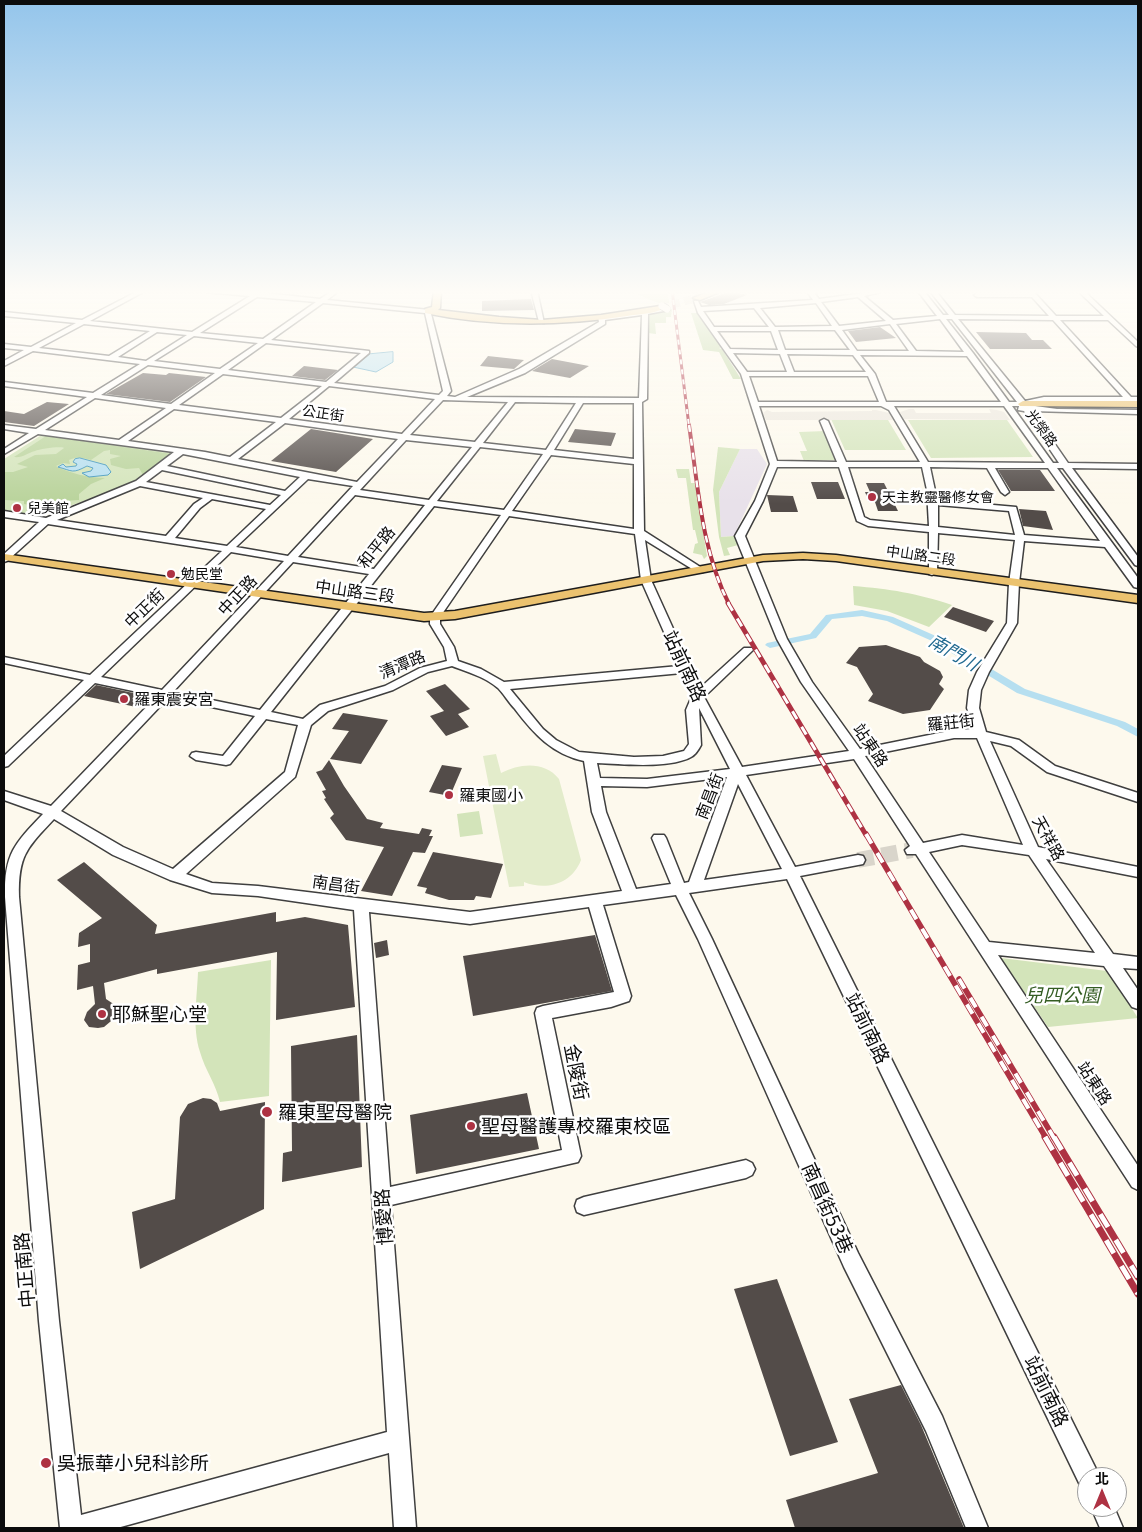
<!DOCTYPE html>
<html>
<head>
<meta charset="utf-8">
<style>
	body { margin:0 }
	#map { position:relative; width:1142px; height:1532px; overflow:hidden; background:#fdf9ed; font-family:Georgia,"Noto Sans TC",serif }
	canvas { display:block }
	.frame { position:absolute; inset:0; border:5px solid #0c0c0c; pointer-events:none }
	.north { position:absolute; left:1077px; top:1467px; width:50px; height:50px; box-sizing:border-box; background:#fff; border:1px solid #9e9e9e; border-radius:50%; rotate:0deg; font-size:14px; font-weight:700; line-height:20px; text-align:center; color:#0c0c0c }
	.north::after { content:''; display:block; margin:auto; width:18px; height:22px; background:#ae3243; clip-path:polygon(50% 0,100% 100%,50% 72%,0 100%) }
</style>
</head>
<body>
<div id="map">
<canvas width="1142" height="1532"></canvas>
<div class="frame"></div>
<div class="north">北</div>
</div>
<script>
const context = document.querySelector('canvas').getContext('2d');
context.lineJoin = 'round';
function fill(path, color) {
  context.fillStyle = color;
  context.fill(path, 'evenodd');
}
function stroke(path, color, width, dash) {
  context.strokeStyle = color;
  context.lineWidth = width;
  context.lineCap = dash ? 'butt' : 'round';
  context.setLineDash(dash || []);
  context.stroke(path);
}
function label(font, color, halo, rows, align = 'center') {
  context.font = font + ' Georgia,"Noto Sans TC",serif';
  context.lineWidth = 5;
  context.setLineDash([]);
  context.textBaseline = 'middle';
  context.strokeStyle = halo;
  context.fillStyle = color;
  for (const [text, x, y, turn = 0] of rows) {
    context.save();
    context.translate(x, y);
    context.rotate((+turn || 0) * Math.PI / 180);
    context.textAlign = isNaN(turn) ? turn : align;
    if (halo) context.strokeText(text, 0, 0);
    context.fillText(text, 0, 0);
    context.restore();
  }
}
fill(new Path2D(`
	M740 449H757L767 464 734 536 721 537 719 492Z`), '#e8e1ea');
fill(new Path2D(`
	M627 290H668L669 303H658Z
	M831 419 888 420 906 450H845Z
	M908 420H1007L1033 457 931 458Z
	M825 431 837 460 804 461 800 451H807L799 432Z
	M43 434 176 453 136 482 42 516 4 510V459Z
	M718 447 740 449 719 492 721 537 734 536 738 545 727 548 730 555 724 556 719 537 713 490Z
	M676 469H689L691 483H695L707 556 704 559 702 555 693 553 695 544 698 543 695 530H693L686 478H678Z
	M853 586C890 589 916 593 952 605L929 627 887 611 854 605Z
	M479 811 483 834 460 837 457 814Z
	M1001 958 1107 971 1138 1018 1048 1027Z
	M271 960 269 1096 220 1102C216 1084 205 1070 200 1052 192 1027 197 998 198 972Z`), '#d3e4ba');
fill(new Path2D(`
	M672 309 671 317H666V323H655L656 334 648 333 646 314Z
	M691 313H697L723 347 719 348 722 349 741 379H733L719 352 703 350Z
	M46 436 172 454 143 475 139 468 126 469 111 465 110 459 121 456 110 454V450L104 451 91 460C84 458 77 456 69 460L70 464 63 463 56 466C68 473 90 478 105 478L91 484 79 494V500L48 502 51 508 36 511 38 506 24 504V501L4 500V472H13L28 467 17 464 35 455 56 454 64 448C60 446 40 449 35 451 27 453 23 458 14 457Z`), '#b9d39b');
fill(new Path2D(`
	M496 754 501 773C520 763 545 761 559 779L581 860C572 884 546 891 524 882V886L509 887 483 756Z`), '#e3eccb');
fill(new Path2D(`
	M909 409H914L916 413H991L989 409 997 410 1004 412 1010 420 904 419 900 412Z
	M767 410 772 412 872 411V410H876L889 413 893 420H766L763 413Z`), '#ece7dd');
const water = new Path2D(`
	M393 352V362L376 372 353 367 370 354Z
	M80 458 106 465 111 472 108 475 89 477 82 473 91 471 93 468 87 466C72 474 73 471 58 467L63 464 66 467 76 466 77 464 73 462 75 459Z`);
fill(water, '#b6dff0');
stroke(water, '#4499bf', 1);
fill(new Path2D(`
	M862 610 893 617 938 637 1025 689 1125 722 1138 729V737L1117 726 1017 693 932 641 887 621 862 616 832 619 816 638 770 648 765 645 767 643 810 634 826 615Z`), '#b6dff0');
fill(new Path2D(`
	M731 291 747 295 724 304 709 305 700 302Z
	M531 299 534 310 482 311V301Z
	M880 327 896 338 856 342 848 331Z
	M976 332 1026 333 1032 340H1043L1052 349H990Z
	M488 356 524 360 514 369 480 366Z
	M552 359 589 366 570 378 532 371Z
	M304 366 338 370 325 380 292 376Z
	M143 373 166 375 169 373 206 377 170 402 106 394Z
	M47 402 69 404 34 426 4 422V411L24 414Z
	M311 429 373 439 336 472 271 461Z
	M575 429 616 433 611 446 568 442Z
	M998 470H1040L1055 491H1011Z
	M811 482H838L845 499H817Z
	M866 483H884L898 511H878L875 502H869L865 492H870Z
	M767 495 793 496 798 512H771Z
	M1019 509 1046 511 1053 530 1023 526Z
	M953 607 994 621 986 632 944 617Z
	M886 645 920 657 924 662 940 671 943 677 939 684 944 689 930 710 903 714 868 701 873 694 857 667 846 663 859 647Z
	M445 684 470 709 458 714 469 727 446 736 430 716 444 711 426 691Z
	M96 685 152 697 141 708 84 696Z
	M343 713 388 720 361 764 330 759 349 731 332 729Z
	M329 760 344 786 367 819 383 823 380 828 419 834 422 828 432 830 429 836H433L425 853 413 852 392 896 361 891 384 847 346 840 330 818 334 814 324 799 326 798 322 791 326 790 316 772 322 770Z
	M442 765 462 768 450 796 429 792Z
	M433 852 503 864 491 898 476 896 474 900H449L425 893 427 888 417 886Z
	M84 862 157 925 155 934 276 912V922L305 917 348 925 355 1007 276 1020 277 952 157 974V969L104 983 106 999 118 1007 117 1016 104 1027 98 1028 89 1027 84 1020 87 1012 95 1004 93 986 77 990 78 965 90 962V944L78 947 79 933 102 918 57 880Z
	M595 935 612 991 473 1016 463 956Z
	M387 940 389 955 376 958 374 943Z
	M357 1035 362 1167 282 1182 283 1153 292 1151 291 1046Z
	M527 1093 539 1149 416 1174 410 1115Z
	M203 1098 211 1099 217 1103 220 1111 265 1102 264 1209 140 1269 132 1212 175 1199 180 1117 188 1104Z
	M777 1279 838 1442 790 1456 734 1289Z
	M901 1385 921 1425 964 1528H795L786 1500 878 1473 849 1399Z`), '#534c49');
stroke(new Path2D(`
	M858 860 912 850`), '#d9d5cb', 16, [16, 8]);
stroke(new Path2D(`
	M660 308 697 298`), '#d9d5cb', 8, [8, 4.5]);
const minor = new Path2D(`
	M140 290H147L90 321 192 332 250 296 205 292 202 290 257 292 320 299 334 290H340L327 300 430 310 451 391 447 396 455 397 519 369 599 322 598 317H611L669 308V310L648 314 647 399 642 402 644 531 705 570 703 572H697L645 540 651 580 700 688 744 648H752L753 650 704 697 742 767 849 751 801 682 777 639 735 536 755 501 770 464 741 374 698 313 694 301H698L701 307 813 300 806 290H812L819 299 886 290 885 291 864 296 893 320 937 316 917 290H923L943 315H949L929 290H935L955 315 1049 316 1032 297H977L974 295 977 293H1029L1026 290H1032L1056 316H1104L1077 290H1083L1138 342V347L1136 346 1108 320H1060L1131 397H1138V401H1044L1028 405 1057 409 1138 410V414L1032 411 1068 463 1138 464V469L1072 468 1138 557V566L1135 565 1063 468H1057L1138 578V588L1134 587 1105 547 1024 541 1019 583 1017 623 989 672 981 690 979 708 986 732 1019 740 1055 766 1138 793V802L1047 772 1011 746 990 741 1038 847 1138 867V877L1046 859 1113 954 1138 957V969L1123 968 1138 990V1009L1132 1007 1104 966 998 955 1138 1166V1190L1132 1187 916 854H907L905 850 910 846 854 759 746 775 795 867 858 855 863 856 865 860 863 864 858 865 800 876 1096 1469 1099 1477H1087V1488L1080 1485 787 879 689 893 712 939 858 1253 942 1416 988 1528H966L926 1431 844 1267 698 939 676 895 603 905 631 996 629 1001 611 1007 552 1018 581 1156 578 1162 391 1205 416 1528H394L389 1453 117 1528H60L39 1321 5 897C4 854 15 843 43 814L4 800V791L51 806 157 696 95 683 8 766 4 767V756L84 680 4 663V657L90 675 222 551 48 524 7 561 4 562V554L39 522 4 517V511L46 518 136 481 174 452 38 434 4 454V449L29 433 4 429V425L36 429 87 397 4 386V382L93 393 140 364 33 351 4 366V361L24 350 4 348V344L31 347 76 323 4 316V312L82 320ZM257 297 316 302 263 339 200 333ZM858 297 886 321 839 326 821 302ZM323 303 425 313 443 391 439 395 334 383 369 353V351L271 340ZM816 303 832 326 775 327 760 308ZM754 308 769 327H714L703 311ZM642 315 639 398 467 397 525 373 605 324V320ZM940 319 964 352 916 351 896 324ZM946 319H952L1017 402H1009L973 353ZM958 319 1053 320 1123 397H1044L1025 401ZM84 324 150 331 109 356 39 348ZM890 324 909 351H857L842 330ZM778 330H835L850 350H785ZM717 331H771L778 350 730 349ZM157 332 187 335 146 361 118 357ZM194 336 258 343 220 369 154 361ZM266 343 361 353 326 382 228 370ZM733 353 780 354 787 372H747ZM787 354 853 355 866 372H794ZM860 355 967 356 1001 402H886L875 374ZM148 365 215 373 171 404 101 395ZM223 374 322 386 281 418 179 405ZM749 376H868L879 402H758ZM329 386 435 399 402 434 289 419ZM95 398 166 408 119 440 45 430ZM443 400 508 402 475 442 410 435ZM515 402 576 403 546 450 483 443ZM583 403H634V459L554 450ZM759 406H881L889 410 920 462H846L828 421 824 419 820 421 837 462 777 461ZM894 406H1004L1045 463 928 462ZM1012 406H1019L1018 410 1024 411 1059 463H1053ZM174 409 276 422 230 457 205 452 128 441ZM285 423 398 439 357 482 238 459ZM406 440 472 447 429 500 360 490ZM480 447 543 454 504 510 437 501ZM183 454 300 477 285 491 167 466ZM551 455 634 464V529L512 511ZM777 467H839L857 521 868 526 929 532V574L932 575 937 572 938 533 1015 540 1009 583 1007 623 977 672 969 690 967 708 974 729 954 730 860 749 812 682 787 639 745 536 763 501ZM848 467H922L927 490 929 526 870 520 864 517ZM930 467 987 468 1001 492 1005 495 1009 492 995 468H1048L1100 541 1024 535 1016 507 937 500ZM162 470 281 495 270 505 146 482ZM308 479 353 486 288 556 236 547ZM140 486 203 498 194 504 166 536 57 520ZM355 495 425 505 374 569 298 557ZM212 499 266 509 227 546 175 538 200 508ZM938 505 1009 511 1015 535 938 527ZM434 506 501 515 430 617V624L444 647 447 661 420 668 385 686 320 705 303 719 271 712ZM509 516 635 534 641 580 679 666 504 682 481 669 458 661 454 647 440 624V617ZM231 552 284 561 162 690 101 677ZM293 562 369 574 260 710 173 692ZM452 666C468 672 485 677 498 688 504 694 509 703 515 709 534 734 552 754 584 761L592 812 622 891 470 912 258 886 212 883 186 874 295 777 311 725 328 711 393 690 428 672ZM682 673 692 696 686 710 689 744 684 751 663 756 634 757 579 752 556 740 543 729 510 689ZM168 698 255 716 223 756 196 752 192 753 190 756 196 760 226 765 230 764 266 719 298 725 285 772 173 869 123 847 61 811ZM699 708 730 769 647 779 600 778 597 763C622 764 669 769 691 757 695 755 699 749 701 745ZM954 738H977L1023 845 962 835 923 843 865 756ZM727 777 689 882 684 883 666 838 664 835H654L652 838 671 884 636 889 606 812 601 786 647 787ZM738 784 782 869 704 880ZM54 819 113 855 170 880 212 893 258 896 354 910 387 1432 81 1515 59 1321 19 897C18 855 27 848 54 819ZM962 845 1029 855 1095 953 989 942 929 852ZM589 907 614 992 543 1006 537 1008 535 1013 562 1150 390 1187 369 912 470 924Z
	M531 290H537L544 323 539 322Z
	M746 1160 752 1163 755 1169 752 1175 746 1178 584 1215 577 1212 575 1206 577 1200 584 1197Z
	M1091 1507H1114L1123 1528H1100Z`);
const major = new Path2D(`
	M434 290H441L440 308 438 310 499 317 542 320 601 315 660 306 664 308C655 314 638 314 627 316 560 326 492 327 425 313V309L432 307Z
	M714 290H724L700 300 693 298Z
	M1023 401H1138V407L1020 406 1018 404Z
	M803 553 836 555 1138 595V603L836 561 803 559 763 561 455 619 424 621 4 560V554L424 613 455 611 763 555Z`);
stroke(minor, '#3f3f3f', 3);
stroke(major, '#1d1d1d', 3);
fill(minor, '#fff');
fill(major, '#ebc26f');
const railFar4 = new Path2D(`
	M672 290 689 426`);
const railFar3 = new Path2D(`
	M689 425C698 485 701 549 729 604`);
const railFar2 = new Path2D(`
	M728 603 866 835`);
const railFar1 = new Path2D(`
	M866 834 1046 1138
	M959 979 1054 1138`);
const rail = new Path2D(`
	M1045 1137 1138 1294
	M1054 1137 1138 1277`);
stroke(railFar4, '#ae3243', 3);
stroke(railFar3, '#ae3243', 4);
stroke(railFar2, '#ae3243', 5);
stroke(railFar1, '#ae3243', 5.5);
stroke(rail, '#ae3243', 7);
stroke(railFar4, '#fff', 2, [5]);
stroke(railFar3, '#fff', 2.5, [7]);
stroke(railFar2, '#fff', 3, [9]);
stroke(railFar1, '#fff', 4, [11]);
stroke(rail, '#fff', 5, [15]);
const minorBridge = new Path2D(`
	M662 306 667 309`);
stroke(minorBridge, '#3f3f3f', 8, []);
stroke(minorBridge, '#fff', 7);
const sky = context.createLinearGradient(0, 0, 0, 504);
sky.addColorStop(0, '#94c5eb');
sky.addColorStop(0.58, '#fefcf7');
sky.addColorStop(1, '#fefcf700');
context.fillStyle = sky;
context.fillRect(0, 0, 1142, 504);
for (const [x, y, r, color] of [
	[872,497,5,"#ae3243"],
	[17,508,5,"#ae3243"],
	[171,574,5,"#ae3243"],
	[124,699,5,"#ae3243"],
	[449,795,5,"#ae3243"],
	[102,1014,5,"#ae3243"],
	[267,1112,6,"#ae3243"],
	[471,1126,5,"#ae3243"],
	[46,1463,6,"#ae3243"]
]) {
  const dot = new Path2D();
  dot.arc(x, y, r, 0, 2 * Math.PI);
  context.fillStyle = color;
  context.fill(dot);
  stroke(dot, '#fff', 2);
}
label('14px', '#0c0c0c', '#fff', [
	["公正街",323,413,8],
	["光榮路",1042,428,54],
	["中山路二段",921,555,8]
]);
label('14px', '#0c0c0c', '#fff', [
	["天主教靈醫修女會",882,497],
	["兒美館",27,508],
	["勉民堂",181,574]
], 'left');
label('16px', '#0c0c0c', '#fff', [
	["和平路",376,547,-51],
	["中山路三段",355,591,8],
	["中正路",237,595,-47],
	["中正街",144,608,-44],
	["清潭路",402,664,-23],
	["羅莊街",951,722,-6],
	["站東路",871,745,56],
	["南昌街",709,796,-69],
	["天祥路",1049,838,61],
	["南昌街",336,884,8],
	["站東路",1095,1083,57]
]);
label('16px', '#0c0c0c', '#fff', [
	["羅東震安宮",134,699],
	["羅東國小",459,795]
], 'left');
label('italic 18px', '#226a91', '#fff', [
	["南門川",954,652,30]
]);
label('19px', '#0c0c0c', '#fff', [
	["站前南路",685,666,65],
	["站前南路",868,1028,64],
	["金陵街",577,1072,79],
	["南昌街53巷",828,1208,66],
	["博愛路",383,1217,-94],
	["中正南路",24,1270,-95],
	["站前南路",1047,1391,64]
]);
label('italic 19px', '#345d23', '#fff', [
	["兒四公園",1062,995]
]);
label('19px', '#0c0c0c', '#fff', [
	["耶穌聖心堂",112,1014],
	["羅東聖母醫院",278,1112],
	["聖母醫護專校羅東校區",481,1126],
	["吳振華小兒科診所",57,1463]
], 'left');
</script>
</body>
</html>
